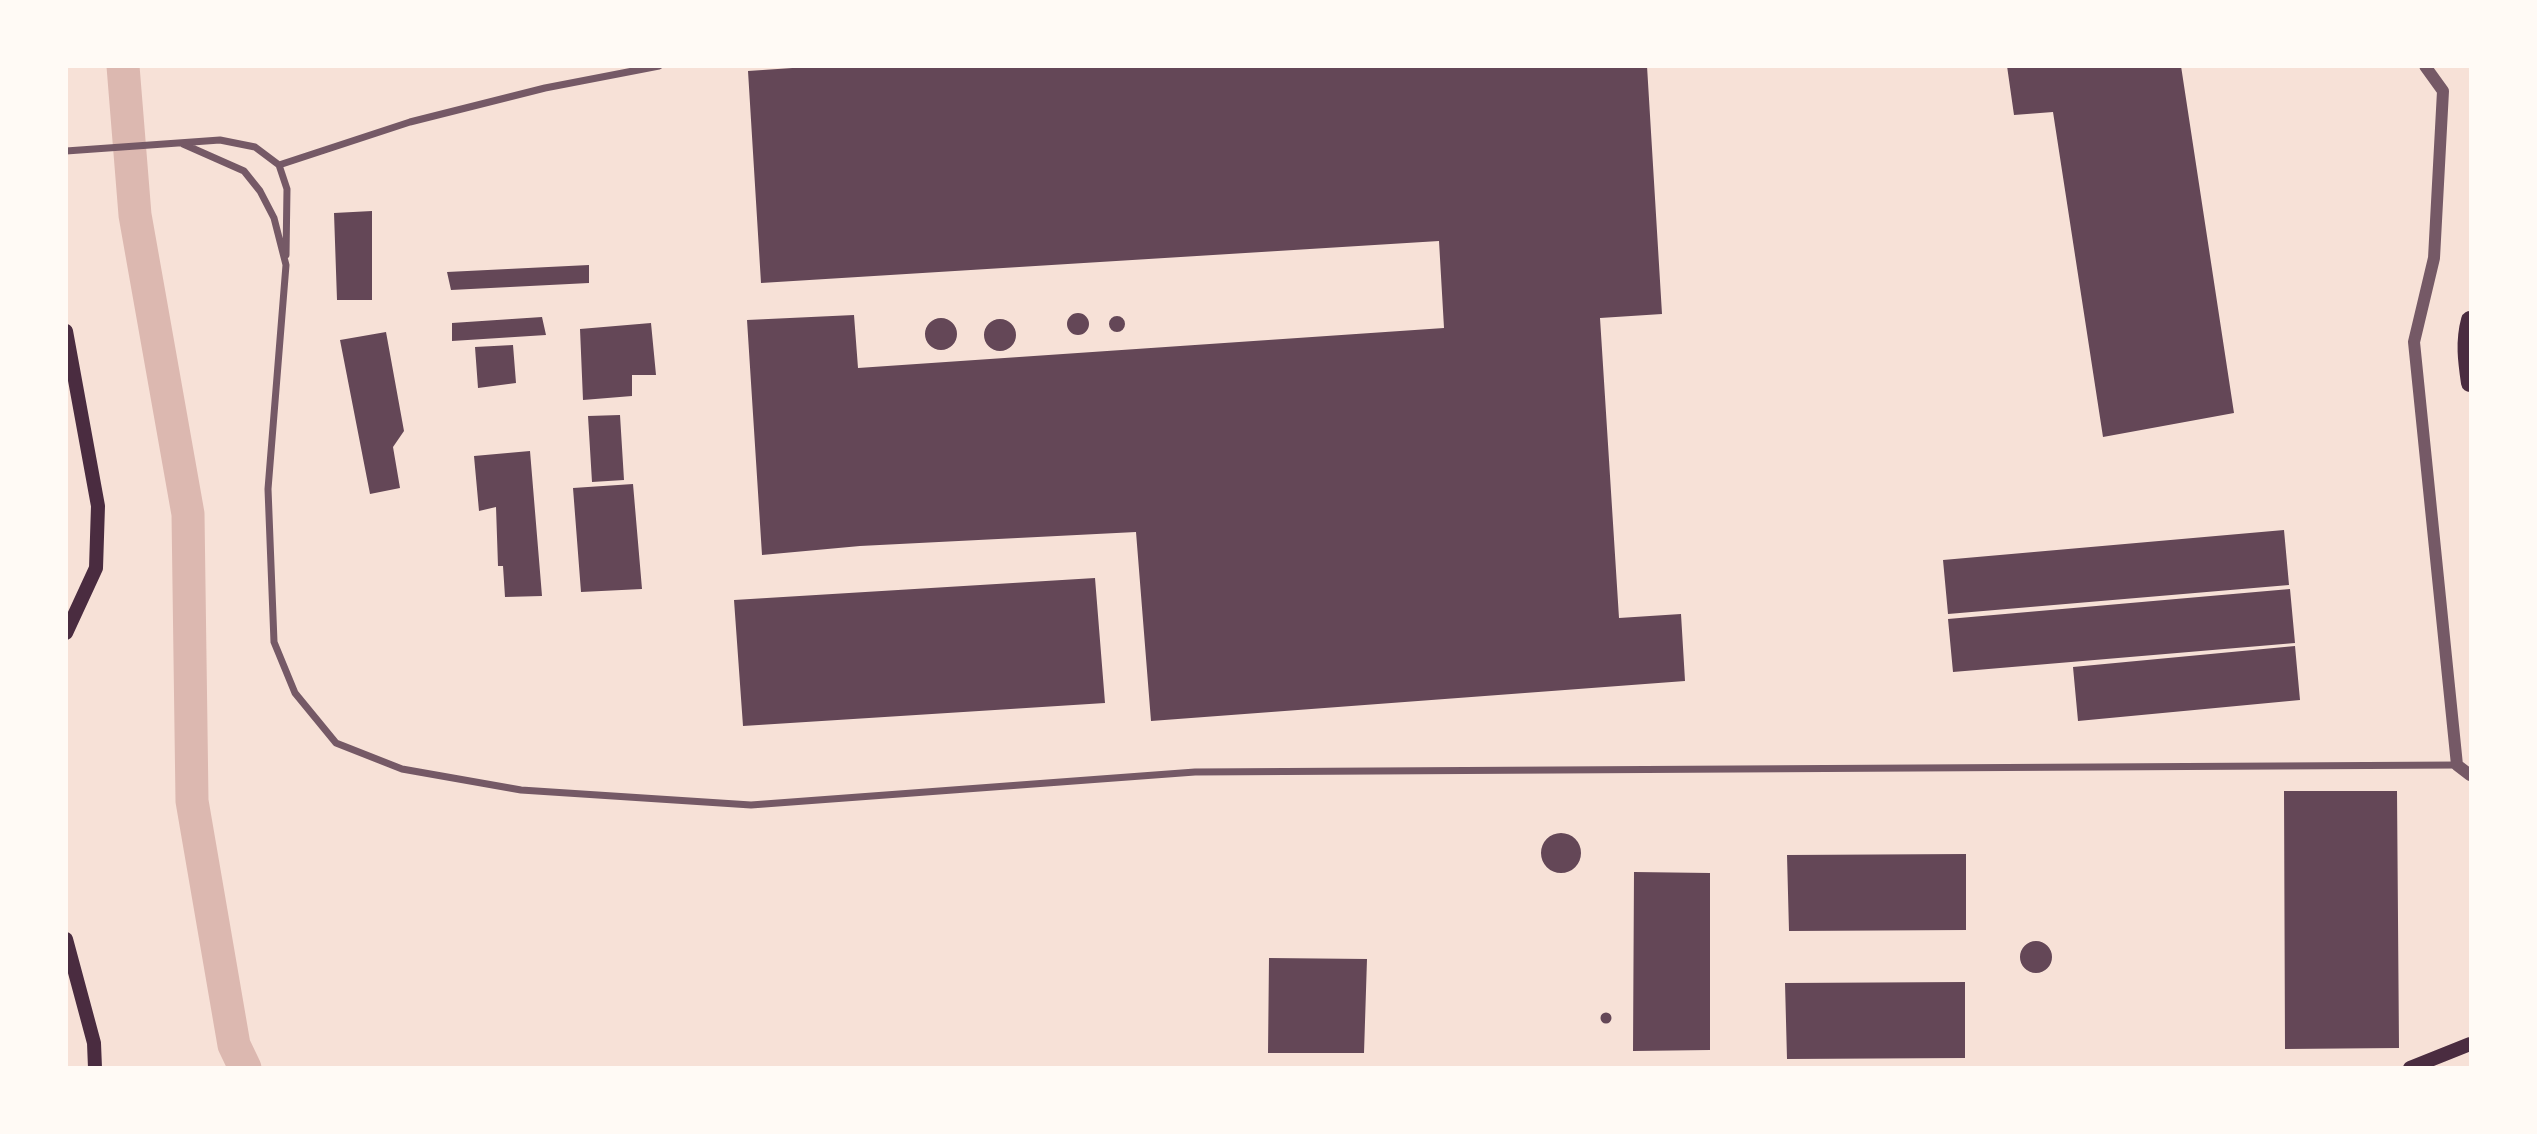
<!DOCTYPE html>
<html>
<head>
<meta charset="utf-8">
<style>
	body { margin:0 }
	#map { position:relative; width:2537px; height:1134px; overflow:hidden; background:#f7e1d7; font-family:Overpass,sans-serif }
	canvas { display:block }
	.frame { position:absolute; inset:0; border:68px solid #fffaf5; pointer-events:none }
</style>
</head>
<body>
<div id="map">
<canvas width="2537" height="1134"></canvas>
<div class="frame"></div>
</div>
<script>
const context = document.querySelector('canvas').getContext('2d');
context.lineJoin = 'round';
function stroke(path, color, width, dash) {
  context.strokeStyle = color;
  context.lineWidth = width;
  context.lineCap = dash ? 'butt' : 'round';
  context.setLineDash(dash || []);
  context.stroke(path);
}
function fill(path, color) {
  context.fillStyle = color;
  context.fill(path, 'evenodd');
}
stroke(new Path2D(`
	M123 66 135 215 188 514 192 801 234 1045 245 1068`), '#dcb8b0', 33);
fill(new Path2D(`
	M822 66H1647L1662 314 1600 318 1619 618 1681 614 1685 681 1151 721 1136 532 860 546 762 555 747 320 854 315 858 368 1444 328 1439 241 761 283 748 71Z
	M2007 66H2181L2234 413 2103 437 2053 112 2014 115Z
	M372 211V300H337L334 213Z
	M589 265V283L451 290 447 272Z
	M1067 324a11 11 0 1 1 22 0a11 11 0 1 1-22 0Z
	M1109 324a8 8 0 1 1 16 0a8 8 0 1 1-16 0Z
	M542 317 546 335 452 341V323Z
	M925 334a16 16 0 1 1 32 0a16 16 0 1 1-32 0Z
	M984 335a16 16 0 1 1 32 0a16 16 0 1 1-32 0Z
	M651 323 656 375H632V396L583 400 580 329Z
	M386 332 404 431 393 447 400 488 370 494 340 340Z
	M513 345 516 383 478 388 475 347Z
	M620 415 624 480 592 482 588 416Z
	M530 451 542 596 505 597 503 566H498L496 507 479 511 474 456Z
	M633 484 642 589 581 592 573 488Z
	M2284 530 2289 585 1948 614 1943 560Z
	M1095 578 1105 703 743 726 734 600Z
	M2290 589 2295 643 1953 672 1948 619Z
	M2295 646 2300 700 2078 721 2073 667Z
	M2284 791H2397L2399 1048 2285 1049Z
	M1541 853a20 20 0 1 1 40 0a20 20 0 1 1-40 0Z
	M1966 854V930L1789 931 1787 855Z
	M1634 872 1710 873V1050L1633 1051Z
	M2020 957a16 16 0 1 1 32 0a16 16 0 1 1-32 0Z
	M1269 958 1367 959 1364 1053H1268Z
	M1965 982V1058L1787 1059 1785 983Z
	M1600.5 1018a5.5 5.5 0 1 1 11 0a5.5 5.5 0 1 1-11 0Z`), '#644757');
stroke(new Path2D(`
	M183 144 244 171 260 191 274 218 286 265 268 489 274 642 295 693 336 743 402 769 521 790 751 805 1195 772 2457 765
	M66 151 220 140 255 147 279 165 287 189 286 255
	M279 165 410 122 545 88 659 66`), '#755966', 7);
stroke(new Path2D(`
	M2425 66 2443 91 2434 258 2414 342 2457 765 2470 775`), '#755966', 12);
stroke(new Path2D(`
	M66 331 98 506 96 568 66 633
	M66 939 94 1043 95 1068
	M2410 1068 2470 1044`), '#4a2c40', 14);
stroke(new Path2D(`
	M2470 320C2464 342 2467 362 2470 383`), '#4a2c40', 18);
</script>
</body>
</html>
